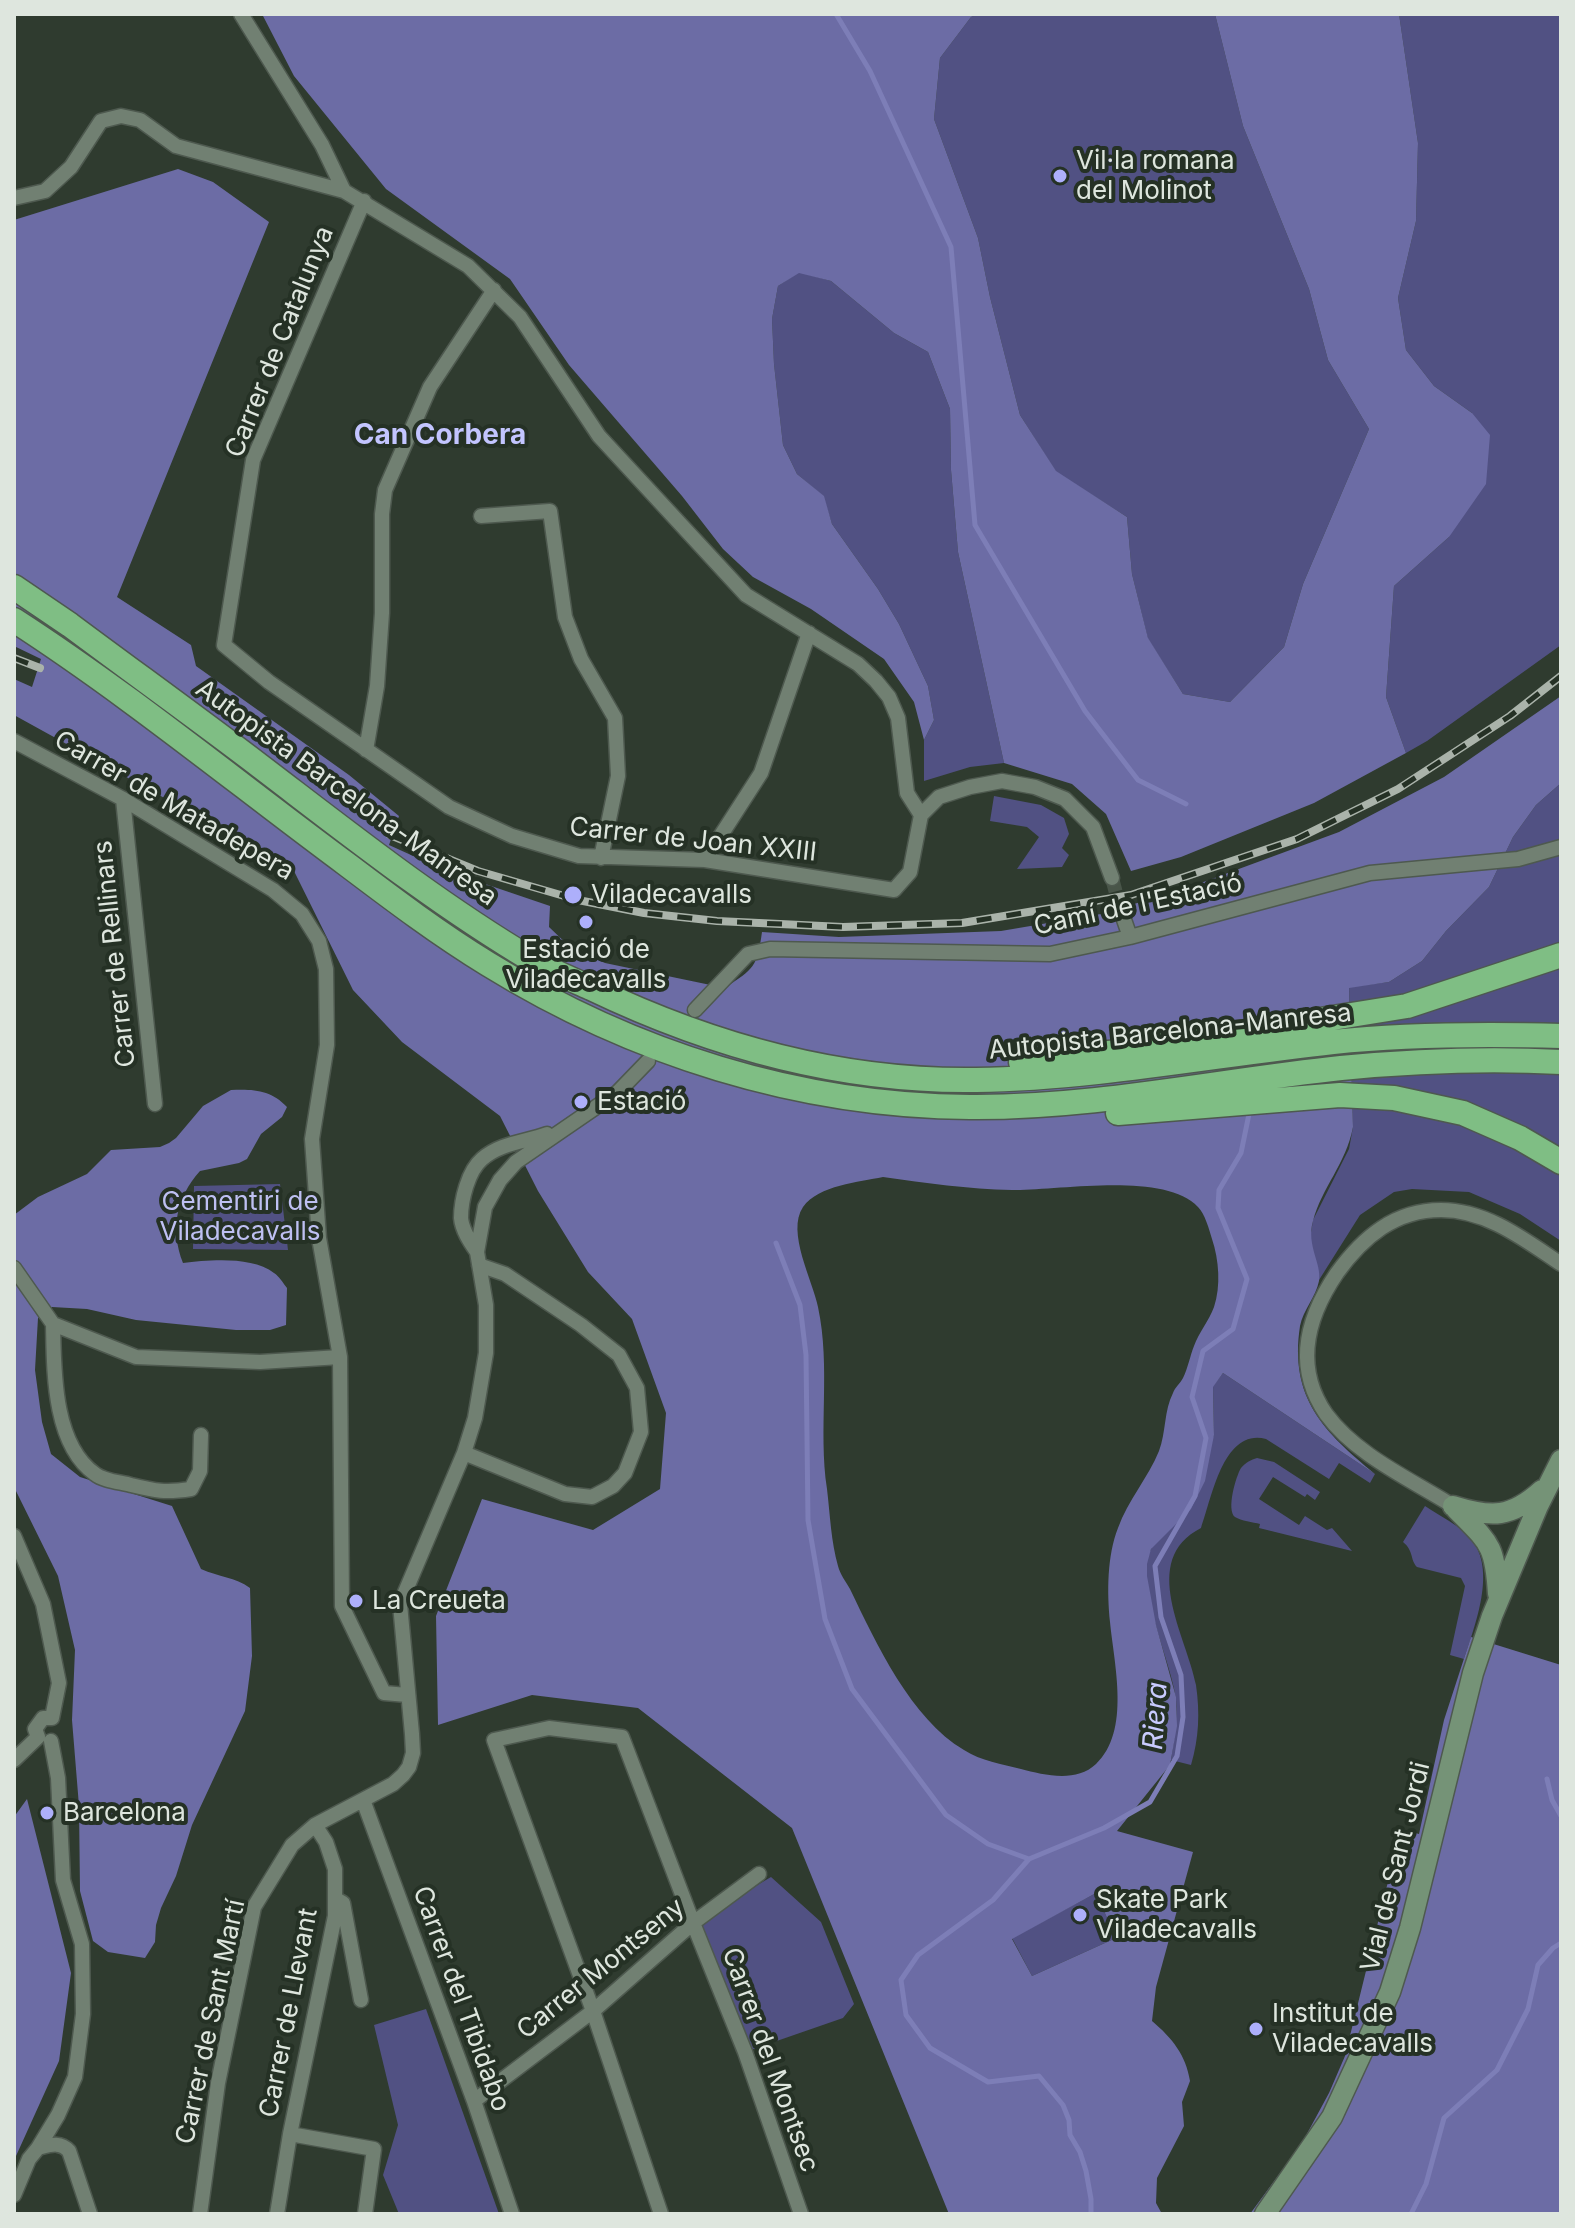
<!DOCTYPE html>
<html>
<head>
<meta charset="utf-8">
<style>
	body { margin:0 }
	#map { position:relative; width:1575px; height:2228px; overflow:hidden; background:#2f3b2f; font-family:Inter,sans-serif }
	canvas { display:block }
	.frame { position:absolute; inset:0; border:16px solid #dee6de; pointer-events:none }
</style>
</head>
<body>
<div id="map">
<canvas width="1575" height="2228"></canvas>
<div class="frame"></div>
</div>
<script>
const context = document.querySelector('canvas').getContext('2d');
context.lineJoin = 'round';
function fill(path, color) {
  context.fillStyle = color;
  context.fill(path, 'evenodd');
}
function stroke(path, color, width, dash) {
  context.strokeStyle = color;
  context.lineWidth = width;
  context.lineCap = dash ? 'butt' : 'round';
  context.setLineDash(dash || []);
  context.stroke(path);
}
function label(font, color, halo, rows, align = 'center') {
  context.font = font + ' Inter,sans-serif';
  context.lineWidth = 8;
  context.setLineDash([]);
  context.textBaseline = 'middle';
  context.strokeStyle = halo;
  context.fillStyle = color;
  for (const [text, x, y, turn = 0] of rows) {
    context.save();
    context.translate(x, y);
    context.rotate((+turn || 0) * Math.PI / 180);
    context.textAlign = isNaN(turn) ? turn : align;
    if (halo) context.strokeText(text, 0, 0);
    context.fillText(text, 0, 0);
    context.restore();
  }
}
fill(new Path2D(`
	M978 14H1215L1243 126 1309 289 1328 360 1369 429 1303 584 1284 647 1230 702 1183 694 1148 639 1132 574 1127 517 1056 472 1020 415 990 297 978 238 934 119 940 58 971 17Z
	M1399 14H1561V645L1427 741 1406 753 1386 697 1394 586 1449 537 1472 413 1434 386 1406 350 1398 298 1416 221 1418 143Z
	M799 272 831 281 894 333 928 352 950 409 951 470 958 552 1004 763 970 767 924 781V740L934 720 928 686 899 624 878 589 832 524 823 496 797 474 783 445 774 364 772 319 778 286Z
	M1561 783V1241L1520 1214 1469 1192 1412 1189 1394 1192 1360 1215 1319 1280 1310 1239 1313 1220 1349 1149 1353 1127 1349 987 1389 982 1422 961 1446 931 1489 887 1513 837 1536 805Z
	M994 796 1041 805 1064 818 1069 834 1062 848 1069 855 1062 867 1017 869 1039 837 1027 827 990 821Z
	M280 1184 288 1250 193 1249 194 1186Z
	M1223 1373 1375 1474 1370 1483 1339 1463 1329 1479 1266 1439C1223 1428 1212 1498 1201 1528 1138 1560 1187 1637 1196 1685 1200 1713 1199 1738 1191 1765L1171 1760C1174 1740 1178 1720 1176 1699 1172 1663 1133 1582 1151 1549 1153 1544 1160 1539 1164 1535L1214 1435 1213 1386Z
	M1257 1458 1274 1462 1320 1492 1315 1500 1307 1494 1305 1497 1273 1477 1259 1499 1299 1525 1305 1516 1327 1530 1332 1528 1352 1551 1259 1528 1260 1524C1253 1522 1241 1521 1235 1517 1226 1510 1236 1476 1241 1468 1246 1462 1251 1460 1257 1458Z
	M1425 1506C1440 1516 1459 1525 1471 1539 1497 1570 1475 1625 1464 1659L1450 1655 1465 1586 1461 1578 1417 1567C1410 1560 1414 1551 1403 1542Z
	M771 1877 821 1922 854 2004 843 2018 745 2052 693 1923Z
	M1096 1893 1116 1938 1032 1976 1012 1938Z
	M426 2009 499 2214H399L383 2175 398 2125 374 2025Z`), '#515183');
fill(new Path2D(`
	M262 14H978L971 17 940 58 934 119 978 238 990 297 1020 415 1056 471 1127 517 1132 574 1148 638 1183 694 1230 702 1284 647 1303 584 1369 429 1328 360 1309 289 1243 126 1215 14H1399L1418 143 1416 221 1398 298 1406 350 1434 386 1472 413 1490 435 1486 484 1449 537 1394 586 1386 697 1406 753 1314 803 1181 857 1131 871 1106 814 1072 784 1004 763 958 552 951 470 950 409 928 352 894 333 831 281 799 273 778 286 772 319 774 364 783 445 797 474 824 496 832 524 878 589 899 624 928 686 934 720 924 740 914 702 884 659 811 609 753 577 723 549 682 496 569 365 510 279 386 189 294 76Z
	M178 169 213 182 269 222 117 597 191 645 196 666 349 775 399 816 389 845 444 870 550 906 549 927 571 948 605 963 725 988C754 968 757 968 762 932L839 937 1001 931 1101 914 1190 887 1339 832 1444 777 1561 696V783L1536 805 1513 837 1489 887 1446 931 1422 961 1389 982 1349 988 1353 1127C1346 1164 1322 1187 1313 1221 1306 1246 1322 1263 1319 1281 1316 1297 1303 1310 1300 1326 1289 1398 1324 1432 1375 1474L1223 1373 1213 1387 1214 1435 1205 1481 1191 1509 1151 1549 1147 1564V1576L1156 1625 1176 1697 1177 1726 1170 1765 1117 1831 1193 1852 1156 1987 1152 2021C1172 2038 1186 2055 1190 2081L1182 2102 1184 2126 1157 2178 1156 2203 1162 2214H949L792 1828 638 1708 532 1695 438 1725 436 1616 482 1499 593 1530 660 1489 666 1413 632 1319 588 1272 538 1191 500 1116 402 1042 353 990 293 869 14 715V679L32 687 41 659 14 646V220ZM883 1177C926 1183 968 1189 1012 1190 1058 1191 1164 1171 1198 1207 1205 1214 1209 1229 1212 1239 1219 1260 1221 1286 1214 1307 1209 1321 1199 1332 1194 1346 1190 1356 1188 1368 1183 1378 1180 1384 1175 1387 1173 1393 1164 1410 1166 1433 1159 1451 1148 1478 1128 1500 1118 1528 1107 1556 1107 1592 1110 1622 1114 1664 1131 1731 1096 1764 1076 1783 1044 1775 1021 1769 1002 1764 981 1761 964 1750 911 1719 876 1643 850 1589 846 1582 840 1574 838 1566 831 1542 830 1514 827 1489 818 1429 831 1368 818 1307 813 1281 786 1232 803 1207 819 1185 859 1182 883 1177ZM1096 1893 1116 1938 1032 1976 1012 1939Z
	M231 1090C254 1089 271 1090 287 1107L282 1117 261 1134 247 1159 239 1163 200 1171C176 1198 170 1229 183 1263 209 1260 252 1256 274 1273 279 1276 283 1283 287 1288L286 1325 270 1330H236L136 1320 87 1309 52 1307 38 1318 35 1370 42 1422 51 1454 80 1477 172 1506 201 1569C219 1577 235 1577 250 1588L252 1656 245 1711 192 1825 176 1876 161 1908 156 1925 155 1942 145 1958 108 1952 93 1941 80 1891 79 1806 72 1720 75 1650 58 1576 14 1487V1215L38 1197 87 1174 111 1150 160 1147 169 1143 176 1138 203 1106Z
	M1471 1637 1561 1665V2214H1250L1302 2143 1329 2093 1345 2056 1401 1829 1419 1834 1444 1720Z
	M27 1799 71 1973 59 2061 16 2156 14 1817Z`), '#6c6ca5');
stroke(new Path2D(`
	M836 14 870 71 951 247 975 525 1085 711 1138 780 1186 804
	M776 1243 800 1305 806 1355 808 1520 825 1619 852 1689 946 1815 988 1844 1029 1859
	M1547 1779 1552 1800 1561 1816
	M1091 2214V2199L1086 2171 1080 2152 1070 2135 1069 2120 1063 2105 1039 2076 988 2082 930 2048 906 2015 901 1980 918 1955 993 1900 1029 1859 1104 1828 1150 1802 1177 1756 1183 1717 1181 1675 1161 1617 1155 1566 1195 1496 1206 1438 1192 1397 1203 1351 1233 1329 1247 1279 1218 1208 1219 1190 1241 1153 1249 1114
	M1411 2214 1426 2184 1444 2118 1497 2070 1528 2009 1538 1965 1553 1948 1561 1943`), '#7d7eb7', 5);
stroke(new Path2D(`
	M1112 878 1120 908`), '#495549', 14, [14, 7]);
const street = new Path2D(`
	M241 14 322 145 344 191
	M14 198 45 191 71 167 101 121 121 116 140 120 176 146 344 191 468 266 520 317 599 436 746 595 858 664 876 681 889 697 898 718 907 793 921 815
	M364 201 253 460 224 645 269 682 449 807 512 836 579 856 705 860 894 890 910 872 921 815
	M481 516 550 511 565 617 581 659 615 718 618 776 601 858
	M14 741 123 799 273 890 302 914 319 941 326 969 327 1045 312 1139 319 1238 340 1357 342 1606 384 1693 407 1695
	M366 750 377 686 382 613V514L385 490 430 387 494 290
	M123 799 155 1104
	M921 815 939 797 970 787 1002 781 1035 787 1065 799 1093 827 1112 878
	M705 860 761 773 809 633
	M1120 908 1130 937
	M695 1010 748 954 770 949 1050 954 1130 937 1370 873 1518 859 1561 847
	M477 1252C470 1242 462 1230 461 1218 461 1200 468 1171 482 1159 500 1143 525 1142 547 1134
	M14 1268 53 1324 136 1357 260 1362 340 1357
	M53 1324C54 1371 53 1444 95 1474 104 1481 120 1482 131 1485 156 1491 165 1493 191 1489L200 1471 201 1435
	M464 1453 565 1494 592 1497 613 1486 625 1473 641 1432 637 1388 619 1355 581 1325 505 1274 479 1265
	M1453 1506C1410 1479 1356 1455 1326 1414 1293 1366 1307 1317 1337 1273 1363 1237 1395 1210 1441 1210 1487 1210 1525 1240 1561 1264
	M14 1536 43 1604 59 1683 52 1718
	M38 1737 35 1729 43 1718H52
	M14 1760 38 1737
	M363 1800 474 2101 512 2214
	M336 1899 343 1903 361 2000
	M474 2101 593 2011 693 1923 759 1874
	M290 2134 374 2149 365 2214
	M38 2148C50 2145 60 2141 69 2151L90 2214
	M14 2195 29 2159 38 2148 58 2115 75 2077 83 2014 82 1944 63 1880 58 1778 51 1741
	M200 2214 218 2083 254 1907 292 1845 315 1825 393 1784 403 1775 409 1767 413 1753 412 1734 400 1604 464 1453 475 1418 486 1353V1305L477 1252 485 1207 500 1180 516 1162 618 1092 648 1061
	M277 2214 290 2134 335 1916V1869L326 1842 315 1825
	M661 2214 593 2011 494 1740 549 1728 622 1737 693 1923 745 2052 801 2214`);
const secondary = new Path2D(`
	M1453 1506C1492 1518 1511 1518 1542 1490
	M1456 1509C1489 1543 1495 1544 1498 1594
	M1265 2214 1332 2117 1390 1992 1410 1928 1473 1673 1492 1616 1538 1506 1561 1460`);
const highway = new Path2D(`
	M14 587 70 625C133 672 197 718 260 766 348 833 436 903 532 960 551 971 571 979 591 988 712 1046 841 1082 976 1080 1096 1078 1214 1055 1333 1042 1409 1034 1485 1034 1561 1036
	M14 620C130 695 238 784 349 866 394 900 439 934 488 964 632 1053 799 1106 970 1107 1095 1108 1217 1081 1341 1068 1414 1061 1487 1058 1561 1062
	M1021 1062 1128 1051 1407 1006 1561 955
	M1118 1113 1340 1095 1394 1098 1463 1113 1520 1138 1561 1162`);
stroke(street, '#4e594f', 17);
stroke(secondary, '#4e594f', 23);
stroke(highway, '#4e594f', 27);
stroke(street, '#718072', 14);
stroke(secondary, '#759377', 20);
stroke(highway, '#7fbe84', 24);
const rail = new Path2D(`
	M14 658 40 668
	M390 835 478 871 578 900 644 913 717 921 843 927 962 923 1131 895 1297 839 1398 789 1510 716 1561 676`);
stroke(rail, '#aab3aa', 8);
stroke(rail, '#253125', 5, [15]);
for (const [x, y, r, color] of [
	[1060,176,8,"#adaffb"],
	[573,895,10,"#adaffb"],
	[586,922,8,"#adaffb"],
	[581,1102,8,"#adaffb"],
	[356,1601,8,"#adaffb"],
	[47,1813,8,"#adaffb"],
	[1080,1915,8,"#adaffb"],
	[1256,2029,8,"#adaffb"]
]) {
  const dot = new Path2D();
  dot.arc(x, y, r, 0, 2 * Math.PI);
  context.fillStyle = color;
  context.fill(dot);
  stroke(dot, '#253125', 3);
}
label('26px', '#dee6de', '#253125', [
	["Vil·la romana",1076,161],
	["del Molinot",1076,191],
	["Viladecavalls",591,895],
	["Estació de",586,950,"center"],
	["Viladecavalls",586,980,"center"],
	["Estació",597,1102],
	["La Creueta",372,1601],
	["Barcelona",63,1813],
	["Skate Park",1096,1900],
	["Viladecavalls",1096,1930],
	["Institut de",1272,2014],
	["Viladecavalls",1272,2044]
], 'left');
label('26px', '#dee6de', '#253125', [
	["Carrer de Catalunya",280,342,-68],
	["Autopista Barcelona-Manresa",346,793,36],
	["Carrer de Matadepera",174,806,30],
	["Carrer de Joan XXIII",693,840,6],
	["Camí de l'Estació",1138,905,-12],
	["Carrer de Rellinars",115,954,-96],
	["Autopista Barcelona-Manresa",1170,1032,-6],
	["Vial de Sant Jordi",1396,1867,-76],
	["Carrer Montseny",601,1969,-39],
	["Carrer del Tibidabo",461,1999,70],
	["Carrer de Llevant",289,2013,-79],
	["Carrer de Sant Martí",211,2022,-78],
	["Carrer del Montsec",770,2060,70]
]);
label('26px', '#bec0f2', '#253125', [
	["Cementiri de",240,1202],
	["Viladecavalls",240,1232]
]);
label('bold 28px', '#c3c5ff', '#253125', [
	["Can Corbera",440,436]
]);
label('italic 28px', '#c9cbfe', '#253125', [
	["Riera",1156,1716,-86]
]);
</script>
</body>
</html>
